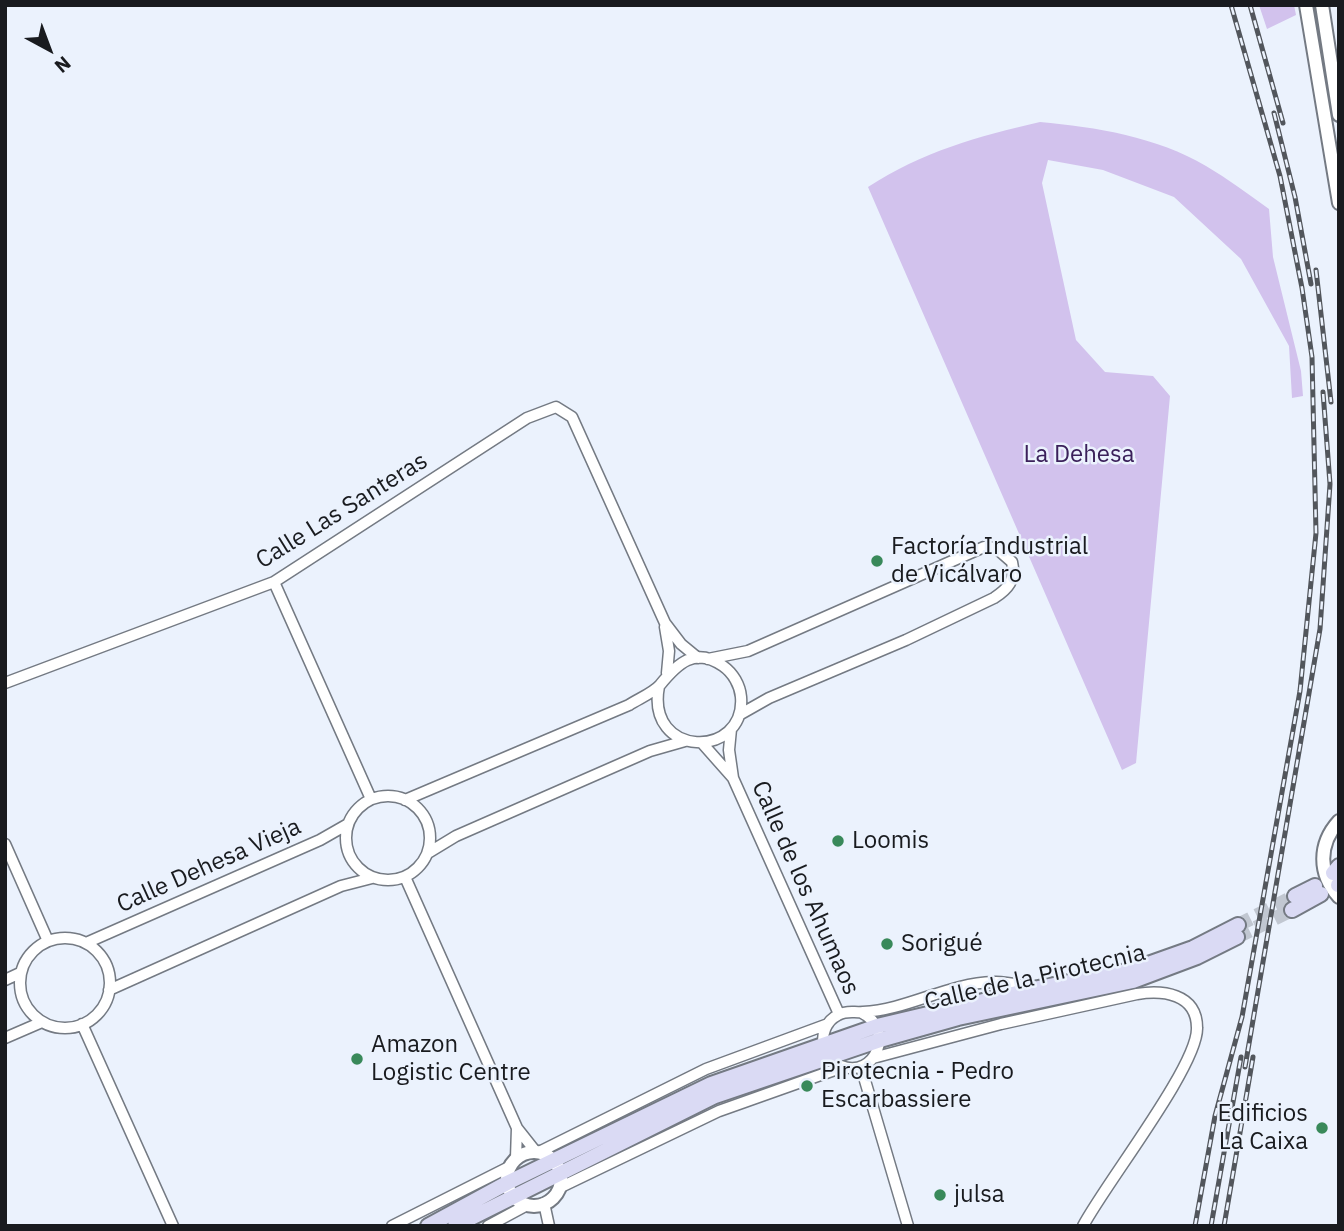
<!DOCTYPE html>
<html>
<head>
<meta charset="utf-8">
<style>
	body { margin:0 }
	#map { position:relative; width:1344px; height:1231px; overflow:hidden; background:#ebf2fd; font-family:"IBM Plex Sans",sans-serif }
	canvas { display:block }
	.frame { position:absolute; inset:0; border:7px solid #191b1f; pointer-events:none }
	.north { position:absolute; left:14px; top:14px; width:70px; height:70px; -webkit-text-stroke:5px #ebf2fd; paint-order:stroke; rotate:139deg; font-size:19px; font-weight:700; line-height:28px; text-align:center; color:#191b1f }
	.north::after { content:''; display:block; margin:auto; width:24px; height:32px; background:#191b1f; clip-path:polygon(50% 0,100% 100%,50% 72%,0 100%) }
</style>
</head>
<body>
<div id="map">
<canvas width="1344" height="1231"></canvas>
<div class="frame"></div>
<div class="north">N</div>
</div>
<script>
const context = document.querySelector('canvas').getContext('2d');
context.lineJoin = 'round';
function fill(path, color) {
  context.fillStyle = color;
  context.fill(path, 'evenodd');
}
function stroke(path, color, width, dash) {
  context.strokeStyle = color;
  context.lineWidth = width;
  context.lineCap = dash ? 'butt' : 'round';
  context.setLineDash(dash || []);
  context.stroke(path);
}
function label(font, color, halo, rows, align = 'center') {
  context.font = font + ' "IBM Plex Sans",sans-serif';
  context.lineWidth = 5;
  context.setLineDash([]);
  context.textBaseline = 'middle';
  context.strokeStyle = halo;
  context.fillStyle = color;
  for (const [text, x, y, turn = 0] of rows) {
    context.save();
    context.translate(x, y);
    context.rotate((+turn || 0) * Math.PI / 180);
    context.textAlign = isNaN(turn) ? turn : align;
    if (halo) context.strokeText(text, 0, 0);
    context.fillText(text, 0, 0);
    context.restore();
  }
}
fill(new Path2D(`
	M1259 5H1294L1296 15 1267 29Z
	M1040 122C1096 127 1157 137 1206 166 1228 179 1248 194 1269 209L1273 257 1301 371 1303 396 1292 398 1289 346 1241 259 1174 197 1103 170 1048 160 1042 183 1076 340 1105 372 1153 376 1170 396 1136 763 1122 770 868 187C922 152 978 136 1040 122Z`), '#d2c2ed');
stroke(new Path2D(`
	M1238 925 1295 896
	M1237 937 1292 910`), '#c1c7d1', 14, [14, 7]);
const minor = new Path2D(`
	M274 582 371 799
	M665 627 669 651 667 673
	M708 659 748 651 984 547 996 548 1012 562C1016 580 1008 589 994 598L906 640 769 698 739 715
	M5 683 274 582 527 418 556 407 572 417 665 623 681 644 698 658
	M731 729 729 750 733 778 839 1014
	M702 743 733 778
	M346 838a42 42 0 1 1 84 0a42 42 0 1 1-84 0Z
	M405 800 629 705C638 699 653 693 660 685 677 664 695 646 723 666 733 673 740 685 741 697 746 759 645 759 659 686
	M5 844 48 941
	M428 853 456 836 650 751 685 741
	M405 877 517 1128 536 1152
	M20 983a45 45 0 1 1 90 0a45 45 0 1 1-90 0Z
	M86 943 320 840 348 824
	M5 980 20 973
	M109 990 341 886 372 878
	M862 1013C895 1029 876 1079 841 1066 832 1063 826 1056 824 1047 821 1034 826 1021 838 1015 847 1010 854 1013 863 1012 907 1010 949 983 993 982 1005 981 1019 985 1030 987
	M82 1024 173 1226
	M5 1038 42 1022
	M873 1058 1001 1024 1137 994C1162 990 1197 993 1197 1028 1198 1066 1105 1184 1083 1226
	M861 1067 908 1226
	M539 1152 706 1069 828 1024
	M516 1158 517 1128
	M559 1188 719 1111 843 1067
	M544 1203 549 1226
	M392 1226 509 1167
	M488 1226 527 1205`);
const tertiary = new Path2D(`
	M1306 5 1339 203
	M1322 5 1339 115
	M1339 821C1318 844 1318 874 1339 897
	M507 1179a27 27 0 1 1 54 0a27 27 0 1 1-54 0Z`);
const secondary = new Path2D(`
	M1333 873 1339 866
	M1338 885H1339
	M1295 896 1315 886
	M1292 910 1321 894
	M428 1226 507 1183 711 1084 877 1026 1038 988 1131 970 1193 948 1238 925
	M455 1226 715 1096 880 1040 958 1018 1133 981 1197 957 1237 937`);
stroke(minor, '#747a83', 13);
stroke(tertiary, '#747a83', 16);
stroke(secondary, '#747a83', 18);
stroke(minor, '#fff', 10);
stroke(tertiary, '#fff', 12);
stroke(secondary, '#dadaf4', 14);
const rail = new Path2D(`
	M1250 5 1283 123
	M1274 113 1295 197 1311 284
	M1316 270 1331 402
	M1245 1067 1320 629 1330 484 1323 392
	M1195 1226 1215 1116 1242 1017 1300 691 1316 533 1312 357 1302 288 1280 176 1231 5
	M1211 1226 1241 1057
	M1224 1226 1253 1057`);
stroke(rail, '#52565c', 5);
stroke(rail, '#ebf2fd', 2.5, [8]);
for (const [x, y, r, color] of [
	[877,561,7,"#39895a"],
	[838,841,7,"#39895a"],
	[887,944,7,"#39895a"],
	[357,1059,7,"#39895a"],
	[807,1086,7,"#39895a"],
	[1322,1128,7,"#39895a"],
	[940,1195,7,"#39895a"]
]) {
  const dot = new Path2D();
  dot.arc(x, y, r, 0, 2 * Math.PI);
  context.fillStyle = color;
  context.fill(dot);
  stroke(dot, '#ebf2fd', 2.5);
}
label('24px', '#3b215b', '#ebf2fd', [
	["La Dehesa",1079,455]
]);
label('24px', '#191b1f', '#ebf2fd', [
	["Calle Las Santeras",342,511,-32],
	["Calle Dehesa Vieja",209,866,-24],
	["Calle de los Ahumaos",805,888,66],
	["Calle de la Pirotecnia",1035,978,-13]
]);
label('24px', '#191b1f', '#ebf2fd', [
	["Factoría Industrial",891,547],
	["de Vicálvaro",891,575],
	["Loomis",852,841],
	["Sorigué",901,944],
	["Amazon",371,1045],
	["Logistic Centre",371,1073],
	["Pirotecnia - Pedro",821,1072],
	["Escarbassiere",821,1100],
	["Edificios",1308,1114,"right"],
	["La Caixa",1308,1142,"right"],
	["julsa",954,1195]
], 'left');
</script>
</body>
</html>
